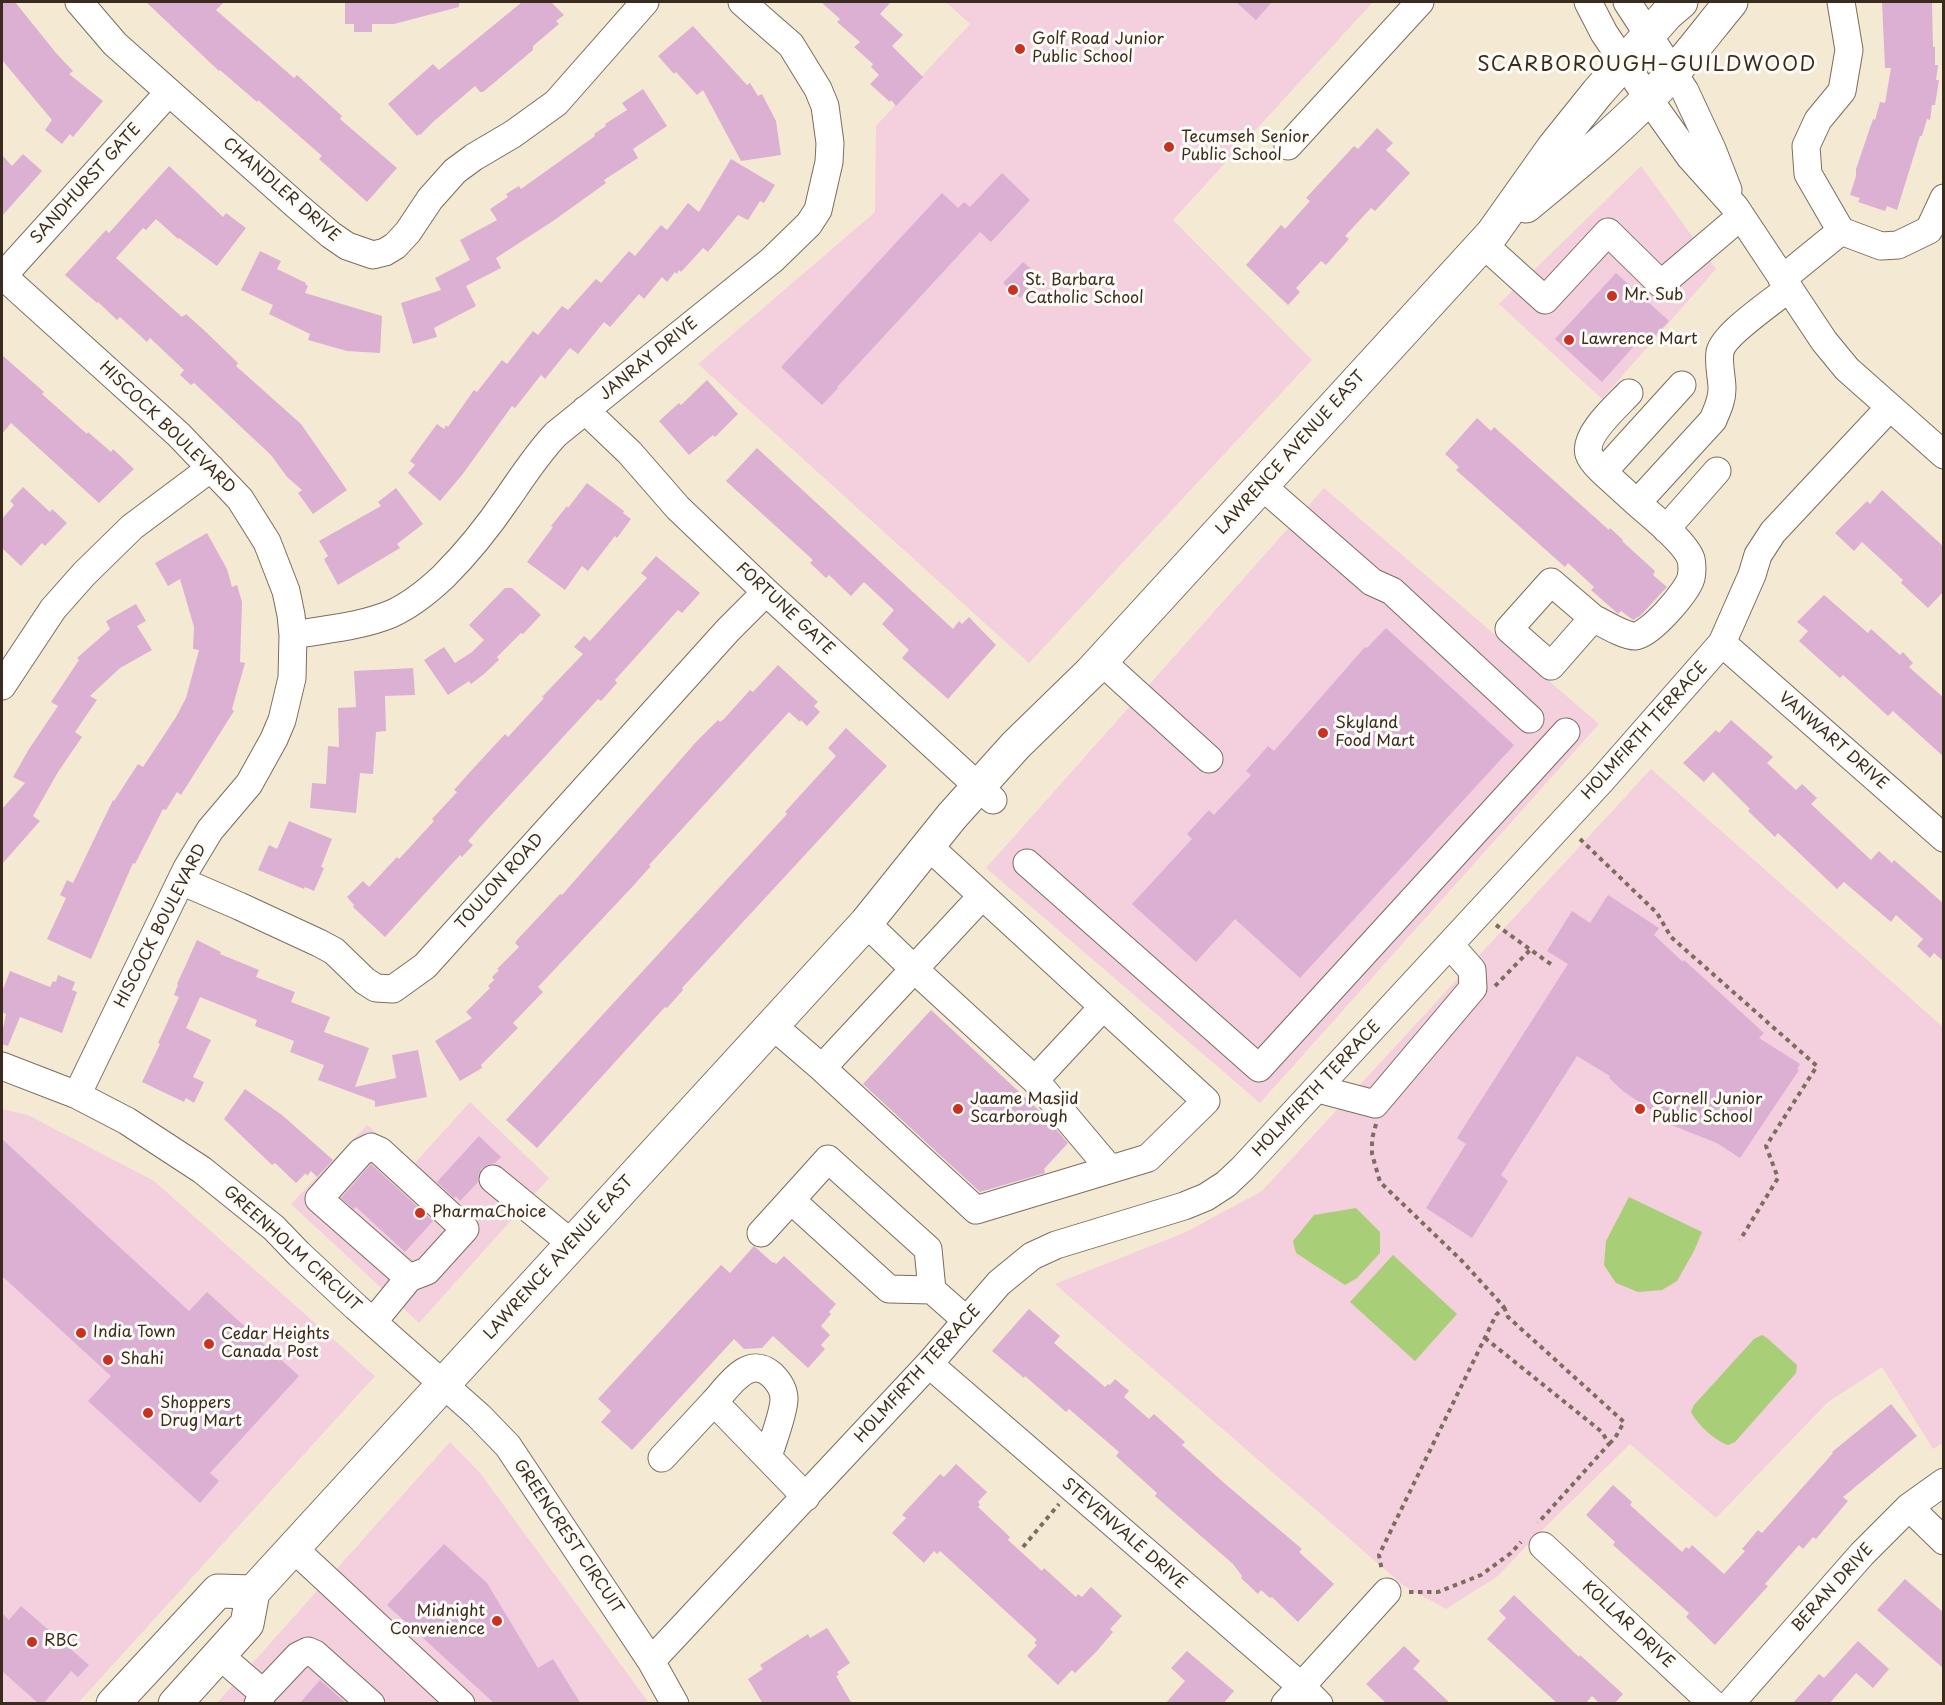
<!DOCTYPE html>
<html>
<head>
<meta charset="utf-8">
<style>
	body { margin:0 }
	#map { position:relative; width:1945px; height:1705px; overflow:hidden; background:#f4ead4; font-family:"Playpen Sans",sans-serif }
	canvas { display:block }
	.frame { position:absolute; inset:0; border:3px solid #3b2a1e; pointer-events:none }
</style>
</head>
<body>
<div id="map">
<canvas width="1945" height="1705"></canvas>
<div class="frame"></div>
</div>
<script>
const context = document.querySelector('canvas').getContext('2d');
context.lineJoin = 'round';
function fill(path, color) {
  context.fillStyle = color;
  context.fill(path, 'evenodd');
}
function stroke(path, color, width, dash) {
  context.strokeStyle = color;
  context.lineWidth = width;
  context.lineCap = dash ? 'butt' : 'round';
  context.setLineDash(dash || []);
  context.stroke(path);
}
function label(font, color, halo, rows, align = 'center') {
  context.font = font + ' "Playpen Sans",sans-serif';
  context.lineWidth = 6;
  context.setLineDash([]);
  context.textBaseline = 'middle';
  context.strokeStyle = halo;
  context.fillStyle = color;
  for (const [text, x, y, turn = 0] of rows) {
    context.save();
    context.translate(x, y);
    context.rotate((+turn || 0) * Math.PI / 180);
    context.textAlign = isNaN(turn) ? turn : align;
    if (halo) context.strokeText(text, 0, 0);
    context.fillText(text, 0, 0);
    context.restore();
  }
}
fill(new Path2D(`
	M946 2H1373L1173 220 1312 360 1029 663 698 364 875 212 876 126 970 24Z
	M1641 166 1716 269 1602 399 1499 304Z
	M1324 488 1599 724 1260 1103 986 868Z
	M1651 769 1943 1027V1443L1933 1449 1882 1367 1828 1402 1716 1518 1630 1444 1534 1538 1498 1576 1446 1609 1404 1586 1055 1284 1186 1232 1262 1191Z
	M470 1102 549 1178 419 1323 291 1204 367 1125 414 1164Z
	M2 1109 28 1115 154 1181 375 1376 78 1703H7L2 1699Z
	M450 1442 480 1473 649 1703 216 1704Z`), '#f4cfdd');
fill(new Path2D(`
	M1629 1197 1702 1232 1694 1251 1677 1281 1662 1290 1638 1292 1616 1283 1604 1265 1606 1241Z
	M1356 1208 1380 1232V1253L1357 1278 1345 1285 1296 1253 1293 1241 1314 1215Z
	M1393 1255 1457 1314 1415 1361 1350 1302Z
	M1762 1335 1767 1338 1797 1365 1796 1373 1735 1442 1728 1445C1714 1440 1698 1425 1691 1412L1694 1405 1754 1339Z`), '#a9ce78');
fill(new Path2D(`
	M2 2H15L56 53 73 71 69 74 103 101 73 137 70 134 62 144 45 130 52 120 2 60Z
	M146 2H224L216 10 294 78 297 75 342 116 340 119 397 168 367 202 319 159 322 156 258 100 257 102 220 70 219 71Z
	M345 2H459V7L394 24H372V32H354V24H345Z
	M522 2H551L564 15 556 21 559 24 533 46V50L483 92H480L475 86 433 122 420 135 419 134 417 136 388 104 433 64 439 70Z
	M821 2H891L880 14 903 35 892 46 923 77 896 106 891 100 890 102 870 84 879 75 871 67 873 64 854 47 860 42 837 22 840 19Z
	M1236 2H1272L1256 20Z
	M1882 2H1932L1933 47H1935V65H1938L1936 80H1939L1935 105H1932L1930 120 1927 119 1922 136H1920L1897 210 1887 206 1885 211 1858 202 1860 198 1850 195 1856 176V169L1873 119 1875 120 1880 102 1885 103 1891 68H1885Z
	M693 26 747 85 750 83 758 96 762 94 776 121 781 155 741 161 703 90 697 95 676 72 674 74 658 56Z
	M643 89 667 126 633 149 638 158 604 180 606 183 553 221 496 258 501 268 466 286 476 306 434 328 437 337 413 344 401 303 441 290 435 278 470 260 460 240 497 220 490 209 508 197 506 194 519 186 521 189 595 136 594 134 606 126 605 124 627 110 622 103Z
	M1377 128 1393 143 1386 150 1410 173 1375 211 1371 208 1345 236 1349 239 1326 265 1321 261 1296 288 1300 292 1288 305 1246 265 1281 225 1285 229 1310 201 1306 198 1354 146 1358 149Z
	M23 154 42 171 2 216V155L12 166Z
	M731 159 775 185 764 203 760 201 748 220 738 215 708 252 703 248 681 272 679 270 677 274 675 272 667 282 662 277 644 299 639 294 610 327 604 322 578 354 570 348 545 379 541 375 515 408 512 406 462 475 440 501 408 473 415 465 410 461 437 424 444 429 446 425 448 427 474 390 477 392 502 360 507 364 533 331 538 335 562 306 568 310 596 279 601 283 629 251 635 256 661 225 667 230 688 203 699 212Z
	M169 166 223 217 226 213 246 228 217 266 179 238 178 239 156 219 146 230 143 228 116 258 182 317 186 314 207 333 238 363 236 366 301 424 347 490 313 514 298 493 302 490 287 477 271 455 194 383 191 385 180 375 184 370 150 338 147 342 120 317 117 320 98 302 97 303 65 275 106 230 109 233Z
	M1002 173 1030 200 991 242 980 232 837 387 838 388 822 405 781 367 942 193 958 208 964 202 970 207Z
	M260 251 281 261 277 269 306 283 305 284 308 286 305 293 382 316 380 353 347 351 308 340 310 334 269 314 273 305 241 290Z
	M1023 262 1040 277 1020 298 1003 283Z
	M1616 273 1669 321 1649 342 1643 336 1602 382 1555 339Z
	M2 355 44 392 42 394 87 434 88 432 111 452 113 449 134 469 99 503 11 423 2 434Z
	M707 380 738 414 715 437 713 435 689 455 659 421 679 403 681 405Z
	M1477 418 1491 431 1494 427 1609 530 1610 528 1623 540 1622 541 1655 571 1653 575 1667 587 1640 616 1633 620 1621 611 1618 614 1616 612 1591 590 1594 587 1568 563 1565 567 1456 470 1459 467 1445 454Z
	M757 448 953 629 959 621 962 624 969 617 996 645 948 699 902 658 909 650 882 624 894 610 864 582 851 596 829 575 826 578 810 563 813 560 726 481Z
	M587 483 624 511 623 513 631 519 617 538 615 536 588 571 582 566 565 590 527 562 553 527 551 526 567 506 568 508Z
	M23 487 50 512 52 509 67 523 45 546 42 543 21 566 2 548V519L14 505 10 501Z
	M396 488 423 524 397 544 400 548 338 585 326 563 324 559 328 556 319 541 381 506 378 502Z
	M1882 490 1944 547V591L1928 608 1901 583 1903 580 1862 542 1854 551 1835 533 1867 501 1870 504Z
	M207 533 227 569 232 587 237 585 242 602 240 662 245 663 232 709 234 711 181 795 177 792 166 810 163 809 135 864 133 863 91 959 47 939 66 898 60 895 67 880 73 883 113 800 114 801 138 764 143 767 176 717 186 698 199 650 193 649 194 627 180 579 168 586 155 563Z
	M656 556 700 593 682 613 678 610 615 680 617 683 601 701 598 699 483 824 468 841 473 845 462 857 460 855 385 937 353 907 354 905 347 897 363 881 369 887 397 857 399 859 434 821 432 819 457 792 454 790 469 773 505 734 508 737 544 698 542 697 583 654 574 647 584 636 590 641 647 578 641 573Z
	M505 588H512L541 615 523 634 521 633 497 657 499 660 484 674 471 684 469 681 448 695 424 660 444 647 455 663 472 652 484 640 469 625Z
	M1824 595 1868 633 1871 629 1900 655 1903 652 1913 663 1909 667 1944 698V757L1893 711 1888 716 1843 675 1840 678 1799 641 1808 631 1797 622Z
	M136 604 146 621 137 626 152 650 120 668 90 696 97 700 75 732 82 737 58 772 33 816 40 821 2 864V809L25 783 13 777 29 749 58 706 51 702 79 660 77 658 110 629 106 621Z
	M1386 628 1514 745 1300 978 1235 919 1196 962 1132 904 1192 839 1187 834 1209 810 1214 815 1251 775 1246 771 1268 746 1274 751 1365 647 1367 648Z
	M778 665 818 702 814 706 820 712 807 726 801 720 800 722 789 712 649 865 651 866 634 885 538 987 543 992 513 1023 518 1028 481 1065 482 1068 460 1081 435 1041 472 1018 466 1012 490 988 488 986 494 980 492 977 499 970 497 969 519 947 515 943 517 940 560 894 562 895 696 742 718 720 720 722 724 719 750 690 753 692Z
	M413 668 415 695 385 696 386 731 376 732 373 774 360 773 356 813 310 808 312 783 326 784 328 746 339 747 338 708 356 707 354 671Z
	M1731 720 1773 757 1767 763 1796 790 1802 784 1817 798 1811 804 1871 860 1879 851 1892 863 1894 860 1944 904V962L1934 953 1930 958 1917 946 1923 939 1896 915 1891 922 1844 882 1837 889 1778 833 1775 837 1748 811 1750 809 1713 772 1704 782 1683 763 1716 730 1719 733Z
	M846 728 887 766 682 988 683 990 667 1008 665 1007 537 1148 506 1120 787 814 785 812 836 756 828 748Z
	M289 821 332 839 321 867 324 868 314 891 305 887 304 889 258 870 269 845 277 849Z
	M1608 895 1659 928 1654 935 1683 962 1684 960 1764 1033 1759 1038 1800 1064 1797 1069 1799 1070 1740 1158 1717 1143 1666 1123 1667 1121 1623 1091 1609 1078 1610 1076 1577 1056 1501 1175 1508 1181 1472 1238 1426 1208 1466 1144 1457 1138 1568 964 1547 951 1572 911 1590 923Z
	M197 940 221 952 220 954 259 970 256 977 295 992 291 1002 330 1017 324 1032 369 1048 355 1087 396 1078 392 1055 418 1050 427 1097 375 1107V1101L318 1080 324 1065 290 1052 294 1041 255 1026 257 1020 200 997 186 1028 211 1040 193 1077 204 1082 194 1103 186 1098 184 1102 142 1082 160 1044 158 1043 179 997 174 995 178 985 177 984Z
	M10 971 50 987 53 981 56 982 58 975 75 982 72 990 77 992 62 1033 20 1017 8 1046 2 1044V1033L6 1014 2 1012V992Z
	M931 1010 1044 1115 1068 1143 1044 1169 1045 1173 980 1192 863 1084Z
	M245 1089 282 1115 333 1160 317 1177 311 1171 307 1176 306 1173 296 1183 275 1163 272 1165 224 1119Z
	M479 1136 501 1157 495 1163 487 1165 481 1169 478 1176V1182L460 1201 456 1196 454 1198 437 1182Z
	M2 1139 189 1311 207 1292 299 1376 210 1473 219 1481 200 1503 88 1401 111 1376 2 1276Z
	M371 1164 433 1221 405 1252 356 1207 354 1209 341 1198Z
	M754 1246 773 1263 774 1262 776 1264 784 1256 836 1304 829 1312 831 1314 821 1326 830 1335 821 1345 825 1349 808 1368 773 1336 762 1348 744 1349 734 1339 632 1450 601 1422 611 1411 598 1399 721 1265 730 1273Z
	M1029 1309 1060 1336 1054 1343 1105 1387 1108 1384 1110 1385 1115 1379 1129 1391 1124 1397 1149 1419 1154 1414 1185 1442 1182 1445 1223 1482 1302 1549 1299 1552 1334 1584 1298 1622 1272 1597 1270 1598 1261 1590 1258 1594 1241 1578 1242 1576 1233 1564 1155 1496 1157 1493 1116 1456 1119 1452 1069 1409 1066 1412 1025 1376 1024 1378 992 1351Z
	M1891 1404 1917 1436 1843 1497 1848 1501 1816 1539 1813 1537 1803 1549 1799 1545 1765 1584 1768 1586 1715 1645 1686 1617 1689 1613 1613 1545 1615 1542 1586 1515 1613 1485 1632 1502 1630 1505 1682 1552 1686 1547 1689 1549 1692 1545 1724 1574 1745 1551 1742 1549 1758 1530 1762 1533 1833 1453 1832 1452Z
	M956 1464 987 1492 978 1502 980 1505 978 1507 1010 1537 1008 1540 1042 1571 1044 1568 1076 1597 1078 1594 1082 1597 1091 1587 1122 1616 1110 1629 1113 1632 1097 1651 1075 1673 1072 1670 1058 1685 1027 1656 1037 1645 1034 1643 1037 1640 940 1551 937 1554 934 1551 924 1563 892 1533 906 1518 902 1515 940 1474 944 1477Z
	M444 1544 487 1583 538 1668 553 1659 581 1704H495L387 1605Z
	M1905 1579 1944 1613V1669L1877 1610Z
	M1514 1595 1579 1657 1580 1655 1623 1694 1614 1704H1600L1592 1696 1585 1704H1558L1487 1639 1506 1618 1499 1611Z
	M21 1606 89 1665 78 1677 71 1671 43 1704H39L2 1671V1613L9 1620Z
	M827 1628 850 1663 837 1672 839 1675 836 1676 852 1704H763L748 1679 763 1669 760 1665 808 1634 810 1638Z
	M1858 1641 1889 1669 1873 1688 1856 1673 1829 1704H1792L1819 1674 1824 1678Z
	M1404 1646 1420 1661 1413 1669 1415 1670 1451 1704H1387L1366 1684Z
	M1187 1651 1234 1691 1223 1704H1165L1185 1681 1171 1668Z
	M320 1680 347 1704H299Z`), '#dcb0d3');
const minor = new Path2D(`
	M79 2 115 44 297 206 331 235 347 246 373 255 385 252 395 246 408 232 430 199 455 171 474 157 513 134 556 103 645 2
	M1588 2 1604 33 1648 98 1690 157 1735 207 1824 341 1847 369 1944 455
	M1627 2 1685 91 1712 149 1728 190
	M1288 146 1420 2
	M1841 231 1881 246 1898 245 1929 230 1944 198
	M1483 244 1545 300 1608 232 1661 284 1741 216
	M2 275 179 435 240 499 267 542 286 591 291 615 293 635 292 678 282 720 274 739 249 784 210 830 187 868 77 1095
	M2 277 169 92
	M1782 279 1841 231 1808 174 1806 146 1818 120 1842 91 1849 50 1841 2
	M1682 385 1603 472 1637 503 1713 420C1717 410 1722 401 1722 389 1722 377 1718 364 1720 352 1723 335 1773 301 1788 289
	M585 410 630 453 678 508 766 592 993 800
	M1603 472C1598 467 1591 461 1589 454 1583 435 1618 405 1629 393
	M1262 486 1372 582 1392 591 1530 719
	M1666 529 1717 471
	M1593 618 1551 582 1509 629 1551 666 1593 618C1603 623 1624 636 1635 636 1650 635 1687 592 1691 578 1692 573 1692 564 1691 559 1685 542 1652 516 1637 503
	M293 635C326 629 359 627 391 614 411 605 427 592 443 577 467 553 488 527 507 499 523 476 537 454 556 434L772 260 809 224 818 210 829 162 830 143 825 106 818 89 791 45 742 2
	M1722 643 1944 838
	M1101 661 1209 759
	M2 686 53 609 84 574 132 527 211 468
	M1027 863 1259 1068 1566 732
	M181 881 239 906 319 943 334 951 365 981 376 988 393 989 425 966 728 630 766 592
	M866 923 914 969 1035 1080 1103 1007
	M772 1025 822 1068 976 1210 1148 1158 1206 1101 938 855
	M2 1066 77 1095 127 1121 202 1170 274 1228 299 1254 356 1307 479 1416 508 1446 651 1661 675 1704
	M822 1068 982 896
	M1035 1080 1110 1169
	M1318 1089 1375 1104 1473 988 1472 970 1450 945
	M493 1179 572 1244
	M761 1233 791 1200
	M932 1290 889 1289 791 1200 828 1159 928 1249 932 1290 966 1320
	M373 1322 409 1278 319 1199 361 1152 371 1147 380 1151 465 1229 427 1271 409 1278
	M929 1364 1301 1686 1319 1704
	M768 1457C772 1443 784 1413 784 1399 784 1390 779 1382 772 1375 748 1354 729 1386 714 1402L806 1497
	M662 1458 714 1402
	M1909 1507 1944 1541
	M1543 1546 1713 1704
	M293 1548 461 1704
	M219 1655 263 1693 258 1704
	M651 1661 929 1364 999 1283 1032 1256 1056 1245 1184 1206 1206 1197 1226 1184 1243 1168 1601 781 1722 643 1752 575 1758 555 1773 532 1890 407
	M263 1693 298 1656 308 1651 315 1654 371 1704
	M1285 1704 1387 1592
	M1730 1704 1862 1554 1909 1507 1944 1482`);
const major = new Path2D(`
	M1526 206C1577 164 1628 122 1673 73 1693 50 1712 25 1731 2
	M113 1704 218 1591 253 1592
	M175 1704 247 1624 253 1592 866 923 952 816 1016 745 1091 672 1492 234 1553 148 1598 92 1667 14 1681 2`);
stroke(minor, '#7c6d5e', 29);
stroke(major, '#7c6d5e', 35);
stroke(new Path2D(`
	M1580 839 1657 913 1671 937 1817 1066 1766 1146 1778 1178 1740 1240
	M1496 925 1552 965
	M1495 986 1530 950
	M1376 1124 1372 1139V1154L1380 1182 1462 1261 1504 1307 1496 1315 1379 1555 1382 1571
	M1504 1307 1508 1317 1624 1422 1615 1438 1609 1444
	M1485 1338 1602 1432 1609 1444 1538 1523
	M1023 1547 1059 1504
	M1409 1592H1438L1481 1575 1511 1553 1521 1542`), '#7c6d5e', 4, [4.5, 4.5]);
stroke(minor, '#fff', 27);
stroke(major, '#fff', 33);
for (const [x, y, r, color] of [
	[1020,49,6,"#c8321e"],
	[1169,147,6,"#c8321e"],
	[1013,290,6,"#c8321e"],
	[1612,296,6,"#c8321e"],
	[1569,340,6,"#c8321e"],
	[1323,733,6,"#c8321e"],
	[958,1109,6,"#c8321e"],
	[1640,1109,6,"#c8321e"],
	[420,1213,6,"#c8321e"],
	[81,1333,6,"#c8321e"],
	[209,1344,6,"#c8321e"],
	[108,1360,6,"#c8321e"],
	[148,1413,6,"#c8321e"],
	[497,1621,6,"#c8321e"],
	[32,1642,6,"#c8321e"]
]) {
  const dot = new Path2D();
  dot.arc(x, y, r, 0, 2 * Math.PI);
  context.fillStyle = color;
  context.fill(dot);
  stroke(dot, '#fdfcf7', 2);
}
label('16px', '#3b2a1e', '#fdfcf7', [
	["Golf Road Junior",1032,40],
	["Public School",1032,58],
	["Tecumseh Senior",1181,138],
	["Public School",1181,156],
	["St. Barbara",1025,281],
	["Catholic School",1025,299],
	["Mr. Sub",1624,296],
	["Lawrence Mart",1581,340],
	["Skyland",1335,724],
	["Food Mart",1335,742],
	["Jaame Masjid",970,1100],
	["Scarborough",970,1118],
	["Cornell Junior",1652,1100],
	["Public School",1652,1118],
	["PharmaChoice",432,1213],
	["India Town",93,1333],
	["Cedar Heights",221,1335],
	["Canada Post",221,1353],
	["Shahi",120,1360],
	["Shoppers",160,1404],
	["Drug Mart",160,1422],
	["Midnight",485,1612,"right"],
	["Convenience",485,1630,"right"],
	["RBC",44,1642]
], 'left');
label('16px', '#3b2a1e', '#fdfcf7', [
	["SANDHURST GATE",86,184,-48],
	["CHANDLER DRIVE",281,190,41],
	["JANRAY DRIVE",649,359,-39],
	["HISCOCK BOULEVARD",167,428,44],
	["LAWRENCE AVENUE EAST",1291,453,-48],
	["FORTUNE GATE",785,609,43],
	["HOLMFIRTH TERRACE",1645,731,-48],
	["VANWART DRIVE",1833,741,41],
	["TOULON ROAD",500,882,-48],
	["HISCOCK BOULEVARD",161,926,-63],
	["HOLMFIRTH TERRACE",1317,1089,-47],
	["GREENHOLM CIRCUIT",292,1249,42],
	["LAWRENCE AVENUE EAST",559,1258,-48],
	["HOLMFIRTH TERRACE",918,1374,-48],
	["STEVENVALE DRIVE",1124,1534,41],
	["GREENCREST CIRCUIT",568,1537,56],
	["BERAN DRIVE",1833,1588,-48],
	["KOLLAR DRIVE",1628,1625,43]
]);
context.letterSpacing = '1.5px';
label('20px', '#3b2a1e', '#fdfcf7', [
	["SCARBOROUGH–GUILDWOOD",1647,65]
]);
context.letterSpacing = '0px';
</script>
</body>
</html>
